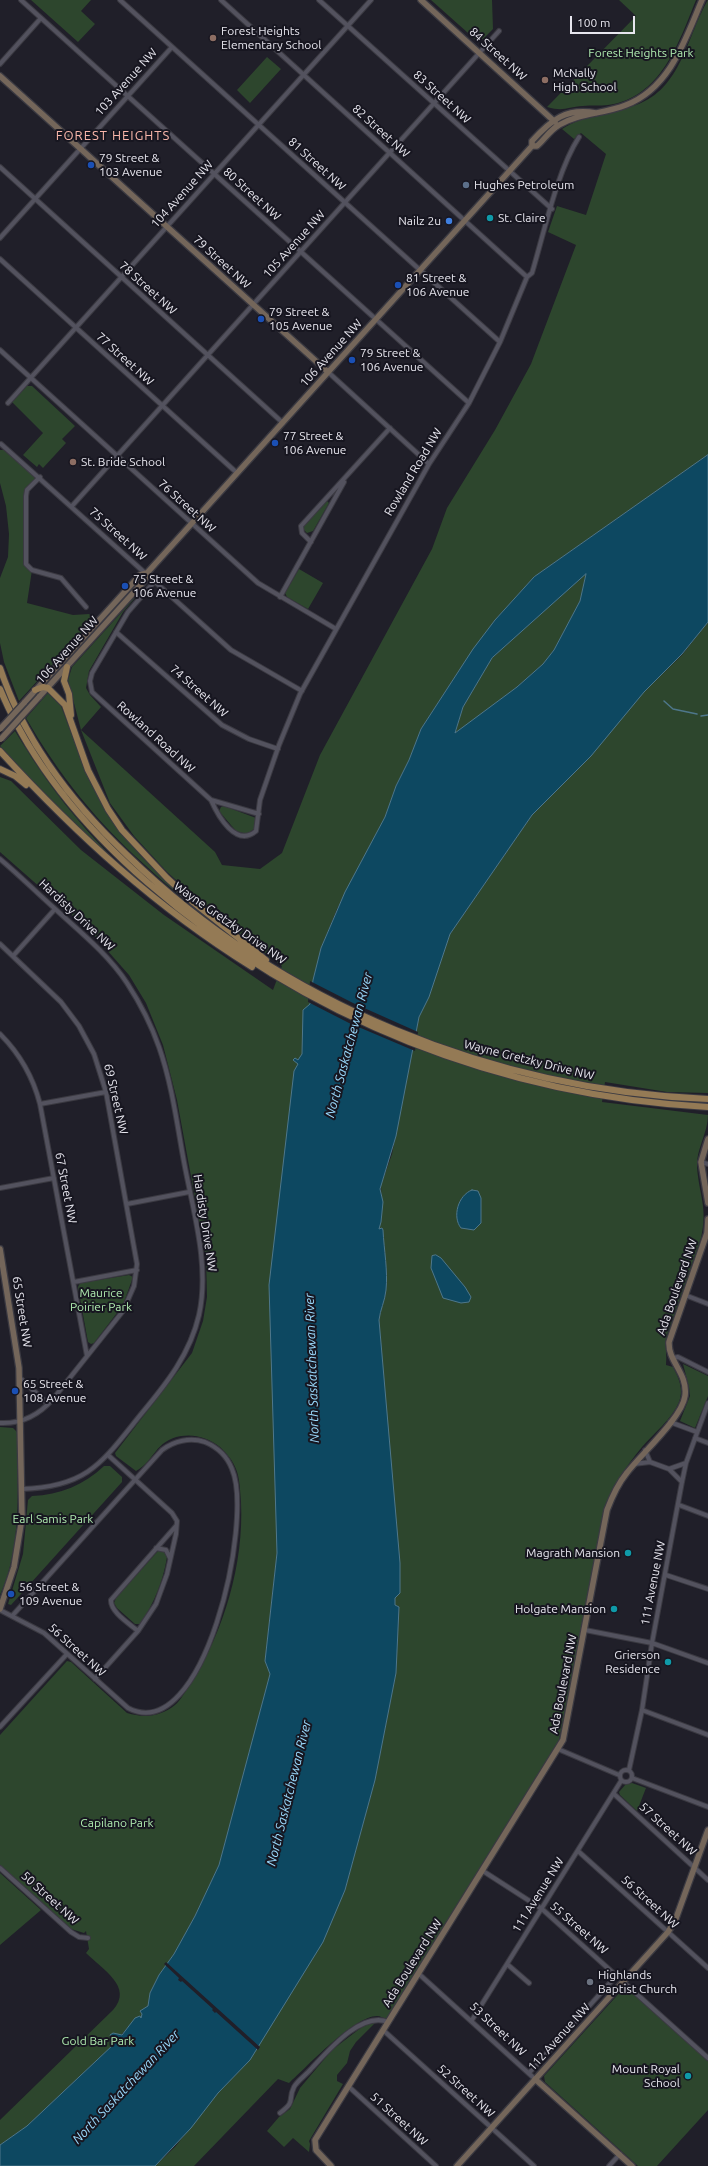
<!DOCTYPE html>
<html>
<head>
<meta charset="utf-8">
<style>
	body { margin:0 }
	#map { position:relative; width:708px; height:2166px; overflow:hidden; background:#201f29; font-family:Ubuntu,sans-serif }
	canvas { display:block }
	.scale { position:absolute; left:570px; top:16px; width:65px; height:18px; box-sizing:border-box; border:2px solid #e7e6ee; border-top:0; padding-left:5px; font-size:12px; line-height:14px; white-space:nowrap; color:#e7e6ee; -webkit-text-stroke:3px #171620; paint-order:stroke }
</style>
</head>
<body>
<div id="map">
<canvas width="708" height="2166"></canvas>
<div class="scale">100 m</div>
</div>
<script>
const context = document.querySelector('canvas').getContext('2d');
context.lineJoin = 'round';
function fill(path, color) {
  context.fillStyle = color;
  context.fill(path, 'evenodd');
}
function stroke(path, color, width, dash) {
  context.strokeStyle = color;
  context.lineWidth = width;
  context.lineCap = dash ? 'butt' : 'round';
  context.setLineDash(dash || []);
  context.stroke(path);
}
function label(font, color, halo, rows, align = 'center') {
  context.font = font + ' Ubuntu,sans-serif';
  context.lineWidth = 4;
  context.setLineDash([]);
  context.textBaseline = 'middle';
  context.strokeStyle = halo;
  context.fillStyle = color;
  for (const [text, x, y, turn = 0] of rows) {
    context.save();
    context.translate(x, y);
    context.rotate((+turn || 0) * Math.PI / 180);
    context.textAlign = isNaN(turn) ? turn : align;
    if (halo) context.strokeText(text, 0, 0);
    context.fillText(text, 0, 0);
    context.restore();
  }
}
fill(new Path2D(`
	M31 0H91L81 11 95 24 78 42Z
	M431 0H492L493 29 483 39 477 41Z
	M619 0H696C679 42 661 98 608 105 600 106 591 105 583 106 567 107 564 112 547 107L636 16Z
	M708 0V455L534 577 495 620 458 672 421 729 409 760 396 786 385 817 337 909 321 948 313 980 310 1004 303 1032 302 1054 298 1064 277 1553 265 1661 270 1674 219 1865 195 1916 174 1954 159 1975 150 1993 148 2006 140 2011 142 2014 141 2018 130 2025 121 2035H110L114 2044 27 2126 0 2145V2120L113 2010C134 1987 102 1969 86 1953L89 1949 86 1931 84 1933 71 1929 0 1865V1735L67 1661 71 1662 127 1713C144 1718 160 1717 175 1705 181 1700 186 1690 191 1683 224 1631 244 1564 241 1502 240 1491 240 1479 236 1469 232 1459 227 1454 220 1447 208 1438 196 1434 181 1436 154 1441 155 1461 136 1471L116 1456 115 1453 192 1353 203 1321 207 1297 206 1258 177 1100 163 1045 146 1003 129 975 91 932 0 852V777L11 781 81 850 164 915 273 990 282 966 218 917 167 872 134 836 110 803 81 730 68 680 72 667 147 584 123 612 89 671 86 688 90 695 101 707 81 730 215 852 222 865 260 869 282 853 320 755 432 549 447 508 495 430 531 364 576 245 548 232 557 206 586 215 606 154 581 133 574 139 562 129C584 115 611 114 636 105 682 89 687 35 708 0Z
	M267 57 281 69 250 103 237 90Z
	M27 386H32L75 426 62 439 66 443 43 468 39 464 37 467 23 455 43 433 12 402Z
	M0 450H10L39 477 27 490 26 564 32 570 27 603 73 615 89 614 94 619 19 701 4 662 0 643V578L8 557 9 534 6 506 0 483Z
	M327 501 329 503 313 531 307 533 303 529 304 526Z
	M299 569 323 583 308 609 287 597 285 593Z
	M586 573 580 601 554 650 543 664 517 687 455 734 463 707 492 658Z
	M708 622V1093L667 1092 605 1082 602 1102 708 1115C708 1133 696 1149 697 1167 699 1195 708 1207 701 1238L666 1338C665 1347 667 1356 666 1365L673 1367C679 1378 684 1390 679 1402 672 1419 654 1433 642 1447 626 1466 617 1481 606 1503L559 1740 386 2019C384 2018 380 2016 377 2016 354 2016 307 2067 289 2083L278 2079 194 2166H155L175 2147 218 2093 250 2060 345 1890 375 1780 396 1673 399 1607 395 1605V1598L400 1593 379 1320C380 1310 385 1301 386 1290 388 1271 384 1250 383 1231L382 1228 379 1229 382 1216 381 1185 392 1154 419 1017 450 934 532 815 644 692 682 655Z
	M48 693 61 706 86 772 109 815 140 855 185 899C171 889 158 877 145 865 96 821 59 775 26 718Z
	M15 731C47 784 78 824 123 868 79 830 38 790 0 746Z
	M224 806 256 818 257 820 254 829 247 834 236 831 219 811 221 807Z
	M129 1275 133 1277 123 1305 94 1343 91 1344 88 1342 78 1287 80 1283Z
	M683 1364 708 1376V1396L695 1428 680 1421 690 1396 689 1387Z
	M0 1427 13 1428 17 1432C17 1485 23 1545 0 1595Z
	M104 1466H110L122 1477V1482L11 1605 8 1604 23 1554 28 1500 32 1496C60 1495 84 1485 104 1466Z
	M158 1551H164L167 1557C163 1582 154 1603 140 1624H135L117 1608 114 1603 116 1598Z
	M632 1783 646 1788 637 1811 620 1795 619 1792 626 1784Z
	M0 1873 41 1910 0 1945Z
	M623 1989H629L708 2060V2110L657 2166H638L545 2082 544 2076Z
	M376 2022 356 2042 350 2051 347 2063 337 2075V2081L343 2084 309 2141 310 2144 309 2152 293 2138 284 2147 267 2131 279 2117 290 2109 300 2088 332 2050 358 2030 368 2023Z`), '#2d462d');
const water = new Path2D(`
	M708 455V622L682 654 644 692 591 756 532 815 450 934 429 997 419 1017 396 1136 380 1189 383 1202 381 1222 379 1229 382 1228 383 1230C384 1250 388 1271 386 1290 385 1301 380 1310 379 1320L400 1563V1593L395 1598V1605L399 1607 396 1673 375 1780 345 1890 323 1942 250 2060 218 2093 191 2128 155 2166H0V2145L27 2126 114 2044 110 2035 113 2033 122 2035 135 2018 140 2016 141 2018 142 2014 140 2011 148 2006 150 1993 159 1975 174 1954 195 1916 219 1865 270 1674 265 1661 277 1553 269 1285 294 1071 298 1064 293 1060 295 1058 298 1060 302 1054 303 1010 310 1004 313 980 321 948 345 892 385 817 396 786 409 760 421 729 473 649 495 620 534 577ZM586 574 580 601 554 650 543 664 517 687 455 733 463 707 492 658Z
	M472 1190 478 1191 481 1198V1223L474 1230 461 1228C452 1217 458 1195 472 1190Z
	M436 1255 441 1258 465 1287 471 1297 469 1302 461 1303 443 1298 431 1268 432 1256Z`);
fill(water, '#0d4861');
stroke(water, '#4e778b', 1);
fill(new Path2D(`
	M310 981 353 1003 418 1032 415 1051 349 1023 308 1002Z
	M166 1962 260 2047 258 2050 216 2012 215 2013 212 2010 213 2009 182 1981 181 1982 178 1980 179 1978 164 1964Z`), '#201f29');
stroke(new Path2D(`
	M664 701 673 709 697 714
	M701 716 708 715`), '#4e778b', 1.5);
const street = new Path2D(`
	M21 0 469 403
	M120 0 500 342
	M221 0 527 277
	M319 0 552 209
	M0 64 41 18
	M0 167 283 423
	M0 238 172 47
	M0 259 237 473
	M0 350 258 583 336 629
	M328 372 429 464
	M8 403 371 0
	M1 444 231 650 302 691
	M40 477 27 490 26 496V564L32 570 61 578 86 607
	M72 506 499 31
	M311 542 302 533 301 526 390 428
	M155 581 128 612 92 673 90 681 92 692 211 800C218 816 236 848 256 831L260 800 279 745 300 694 429 464 469 403 500 342 527 277 532 273C544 233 557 171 579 137
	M280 597 344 482
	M116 632 222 725 249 739 278 749
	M211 800 259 814
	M0 859C18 874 35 891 53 907 79 931 107 953 127 983 140 1003 151 1024 159 1047 172 1084 177 1124 184 1162 193 1211 210 1265 199 1315 190 1354 167 1383 142 1413 103 1461 89 1487 22 1489
	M0 944 61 1002 79 1026 94 1054 106 1092 137 1264 134 1286 123 1311 53 1399C39 1415 21 1424 0 1423
	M13 956 55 909
	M0 1034C20 1054 33 1077 40 1104L87 1356
	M40 1104 106 1092
	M701 1162 708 1164
	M0 1188 54 1178
	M127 1204 189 1192
	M74 1282 137 1270
	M685 1295 708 1304
	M673 1358 678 1357 708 1372
	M20 1378 48 1404
	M670 1422 697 1432
	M695 1438 708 1443
	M650 1462 669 1469
	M634 1464 650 1462 645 1450
	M682 1482 669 1469 686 1463
	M679 1505 708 1516
	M156 1548 166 1550 170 1558
	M666 1575 708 1589
	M0 1610 44 1633 128 1708C204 1748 254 1520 232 1469 227 1456 217 1447 205 1442 190 1437 174 1441 162 1450L12 1616
	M585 1630 652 1643 708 1663
	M138 1631C130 1624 110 1612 111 1600L176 1526
	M95 1679 138 1631 156 1604 167 1574 176 1534 177 1521 172 1513 108 1455
	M642 1710 708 1735
	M0 1727 67 1654
	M558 1749 619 1775
	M620 1776a6 6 0 1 1 12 0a6 6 0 1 1-12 0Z
	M629 1770 642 1710 652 1643 682 1482 686 1463 708 1403
	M632 1778 708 1807
	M614 1794 708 1880
	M578 1851 708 1968
	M0 1868 71 1932 79 1937 88 1938
	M483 1871 542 1909 708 2058
	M507 1964 529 1983
	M419 1974 535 2079
	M472 2020 621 1781
	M383 2030 534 2166
	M529 2073 617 1975
	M348 2086 436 2166
	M280 2113C297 2100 287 2101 294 2087 297 2081 306 2075 311 2069 328 2051 361 2011 388 2022
	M609 2166 620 2154`);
const secondary = new Path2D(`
	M421 0 555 122
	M0 76 328 372
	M532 146H537C545 139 550 130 559 125 579 113 604 114 626 105 670 88 685 40 702 0
	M39 697 145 580 147 573 532 146V141C552 119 566 108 596 113
	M24 703 140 575 147 573
	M708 1139 701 1162 708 1203
	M0 1249 19 1368 22 1518 14 1567 0 1609
	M535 2079 632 2166
	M331 2166 316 2150 315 2140 563 1740 607 1510C612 1497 617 1485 626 1474 640 1455 682 1418 685 1396 688 1373 668 1362 669 1342L707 1233 708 1219
	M457 2166 668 1932 675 1921 708 1830`);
const primary = new Path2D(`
	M67 667 64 681 69 694 71 715
	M0 668C24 740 72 803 127 855 282 1005 493 1090 708 1099
	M0 689C32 766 86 829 148 883 304 1019 502 1096 708 1107
	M35 690 43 687 48 688 65 705 88 770 108 809 122 830 167 878 194 903 266 960
	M0 751C76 834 157 908 252 967
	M0 769 15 776 26 785`);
stroke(street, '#3b3a42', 6);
stroke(secondary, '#3b3a42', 8);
stroke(primary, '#3b3a42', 8);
stroke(street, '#53525e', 4);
stroke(secondary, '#74665a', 5.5);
stroke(primary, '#947a55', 6);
const secondaryBridge = new Path2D(`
	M0 729 24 703
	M1 739 39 697`);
stroke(secondaryBridge, '#3b3a42', 8, []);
stroke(secondaryBridge, '#74665a', 5.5);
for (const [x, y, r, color] of [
	[213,38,4,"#8d6e63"],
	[545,80,4,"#8d6e63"],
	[91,165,4,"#1a4fb4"],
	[466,185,4,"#5c6f8a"],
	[490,218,4,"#0f9aa8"],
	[449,221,4,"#3f7fe0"],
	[398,285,4,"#1a4fb4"],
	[261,319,4,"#1a4fb4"],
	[352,360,4,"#1a4fb4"],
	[275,443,4,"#1a4fb4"],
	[73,462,4,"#8d6e63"],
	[125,586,4,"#1a4fb4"],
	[15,1391,4,"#1a4fb4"],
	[628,1553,4,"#0f9aa8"],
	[11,1594,4,"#1a4fb4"],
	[614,1609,4,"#0f9aa8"],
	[668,1662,4,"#0f9aa8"],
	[590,1982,4,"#6b7280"],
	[688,2076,4,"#0f9aa8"]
]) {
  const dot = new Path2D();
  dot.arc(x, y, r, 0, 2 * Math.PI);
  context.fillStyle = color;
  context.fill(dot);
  stroke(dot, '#171620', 1.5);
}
label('12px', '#e7e6ee', '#171620', [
	["Forest Heights",221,31],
	["Elementary School",221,45],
	["McNally",553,73],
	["High School",553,87],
	["79 Street &",99,158],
	["103 Avenue",99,172],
	["Hughes Petroleum",474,185],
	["St. Claire",498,218],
	["Nailz 2u",441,221,"right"],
	["81 Street &",406,278],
	["106 Avenue",406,292],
	["79 Street &",269,312],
	["105 Avenue",269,326],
	["79 Street &",360,353],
	["106 Avenue",360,367],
	["77 Street &",283,436],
	["106 Avenue",283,450],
	["St. Bride School",81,462],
	["75 Street &",133,579],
	["106 Avenue",133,593],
	["65 Street &",23,1384],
	["108 Avenue",23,1398],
	["Magrath Mansion",620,1553,"right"],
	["56 Street &",19,1587],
	["109 Avenue",19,1601],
	["Holgate Mansion",606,1609,"right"],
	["Grierson",660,1655,"right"],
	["Residence",660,1669,"right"],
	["Highlands",598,1975],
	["Baptist Church",598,1989],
	["Mount Royal",680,2069,"right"],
	["School",680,2083,"right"]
], 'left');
label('12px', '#afebaf', '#171620', [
	["Forest Heights Park",641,53],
	["Maurice",101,1293],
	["Poirier Park",101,1307],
	["Earl Samis Park",53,1519],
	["Capilano Park",117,1823],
	["Gold Bar Park",98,2041]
]);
label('12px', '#e7e6ee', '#171620', [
	["84 Street NW",498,54,42],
	["103 Avenue NW",126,82,-48],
	["83 Street NW",442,97,42],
	["82 Street NW",381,131,42],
	["81 Street NW",317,164,42],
	["104 Avenue NW",182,194,-48],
	["80 Street NW",252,194,42],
	["105 Avenue NW",294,244,-48],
	["79 Street NW",222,262,42],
	["78 Street NW",148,288,42],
	["106 Avenue NW",331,353,-48],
	["77 Street NW",125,359,42],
	["Rowland Road NW",413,472,-59],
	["76 Street NW",187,506,42],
	["75 Street NW",118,534,42],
	["106 Avenue NW",67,650,-48],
	["74 Street NW",199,691,41],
	["Rowland Road NW",156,737,42],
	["Hardisty Drive NW",77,915,43],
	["Wayne Gretzky Drive NW",230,923,35],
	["Wayne Gretzky Drive NW",529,1060,14],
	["69 Street NW",116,1099,77],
	["67 Street NW",66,1188,79],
	["Hardisty Drive NW",205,1223,81],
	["Ada Boulevard NW",677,1287,-71],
	["65 Street NW",22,1312,81],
	["111 Avenue NW",653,1583,-79],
	["56 Street NW",77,1650,42],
	["Ada Boulevard NW",563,1684,-79],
	["57 Street NW",668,1829,42],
	["111 Avenue NW",538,1895,-58],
	["50 Street NW",50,1898,42],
	["56 Street NW",650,1902,42],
	["55 Street NW",579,1928,41],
	["Ada Boulevard NW",412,1963,-58],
	["53 Street NW",498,2029,43],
	["112 Avenue NW",559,2037,-48],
	["52 Street NW",466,2091,42],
	["51 Street NW",399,2119,42]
]);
context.letterSpacing = '1px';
label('13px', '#f9b6aa', '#171620', [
	["FOREST HEIGHTS",113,136]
]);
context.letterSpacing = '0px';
label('italic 13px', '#9adafd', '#171620', [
	["North Saskatchewan River",349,1045,-75],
	["North Saskatchewan River",312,1368,-92],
	["North Saskatchewan River",289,1793,-76],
	["North Saskatchewan River",126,2087,-47]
]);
</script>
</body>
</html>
